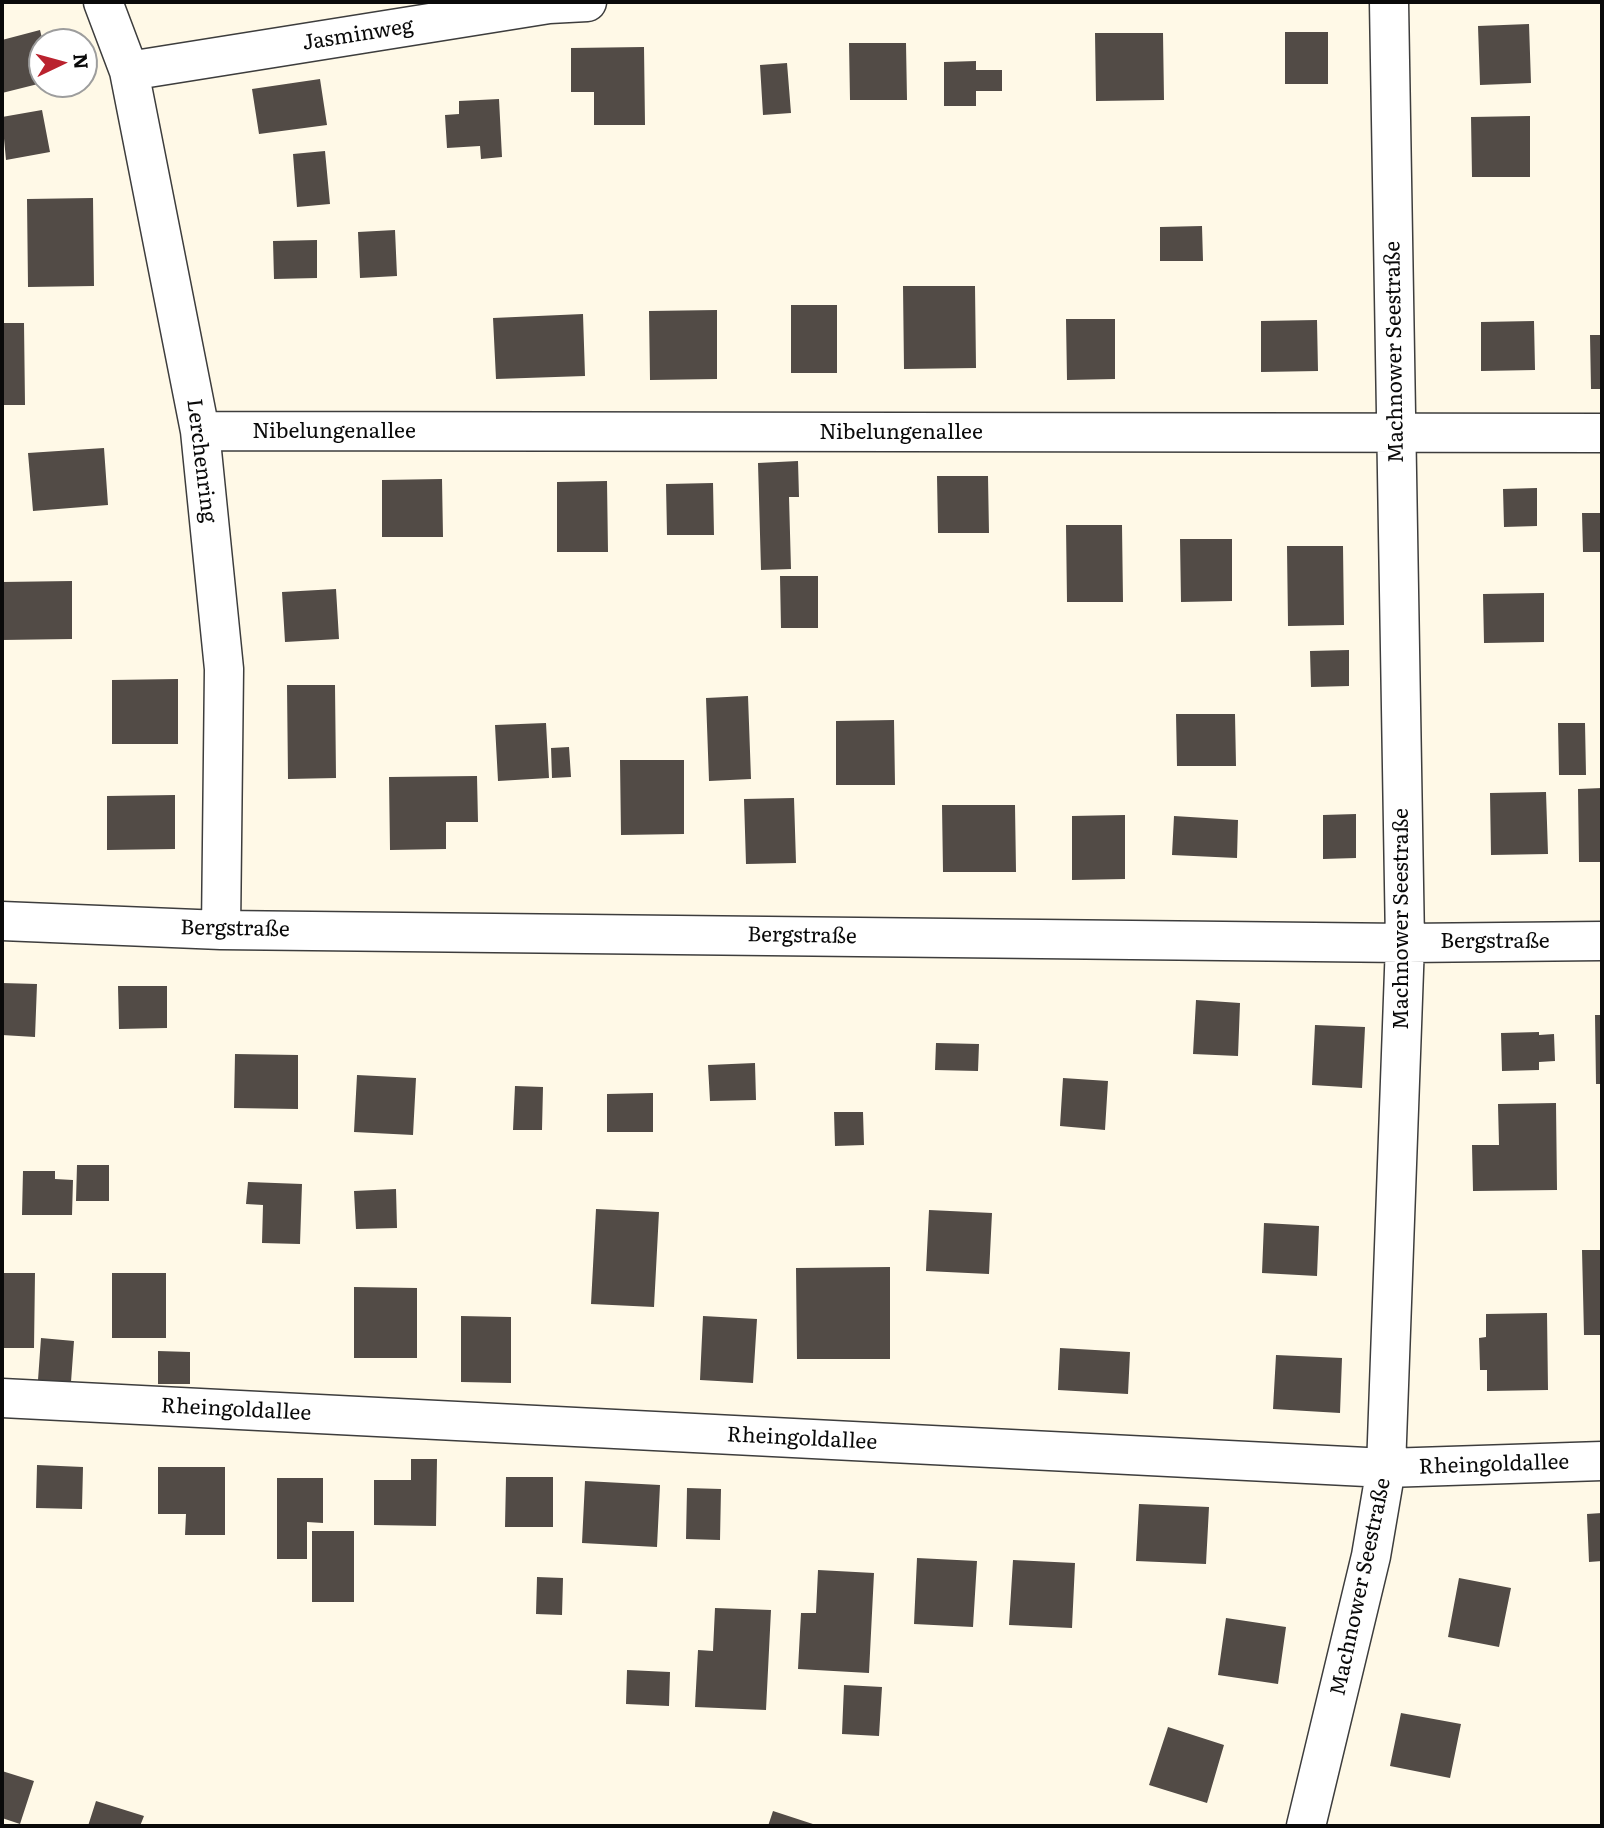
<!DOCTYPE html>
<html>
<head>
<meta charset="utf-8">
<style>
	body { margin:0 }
	#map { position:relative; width:1604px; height:1828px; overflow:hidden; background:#fff9e7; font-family:Literata,serif }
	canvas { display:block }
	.frame { position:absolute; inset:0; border:4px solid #0a0a0a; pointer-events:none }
	.north { position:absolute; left:28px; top:28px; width:70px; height:70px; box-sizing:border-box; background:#fff; border:2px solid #9d9d9d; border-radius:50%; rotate:85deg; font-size:19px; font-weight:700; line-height:28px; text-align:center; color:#0a0a0a }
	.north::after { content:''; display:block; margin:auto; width:24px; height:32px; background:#ba222e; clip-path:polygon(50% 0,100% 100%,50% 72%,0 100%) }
</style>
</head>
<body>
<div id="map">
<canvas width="1604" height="1828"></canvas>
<div class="frame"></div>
<div class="north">N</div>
</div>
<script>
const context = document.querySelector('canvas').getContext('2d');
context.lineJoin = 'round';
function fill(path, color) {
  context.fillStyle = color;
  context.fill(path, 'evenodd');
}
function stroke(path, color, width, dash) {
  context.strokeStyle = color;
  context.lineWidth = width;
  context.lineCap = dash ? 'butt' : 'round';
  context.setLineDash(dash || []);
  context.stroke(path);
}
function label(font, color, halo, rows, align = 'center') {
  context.font = font + ' Literata,serif';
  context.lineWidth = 7;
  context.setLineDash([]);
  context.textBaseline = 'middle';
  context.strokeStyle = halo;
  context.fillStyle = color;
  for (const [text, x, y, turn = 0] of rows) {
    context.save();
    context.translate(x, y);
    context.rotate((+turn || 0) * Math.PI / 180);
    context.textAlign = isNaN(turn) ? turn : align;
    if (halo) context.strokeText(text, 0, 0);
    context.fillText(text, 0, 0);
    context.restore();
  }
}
fill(new Path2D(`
	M1529 24 1531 83 1480 85 1478 26Z
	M40 30 43 42 42 83 2 93V40Z
	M1285 32H1328V84H1285Z
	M1095 33H1163L1164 100 1096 101Z
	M849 43H906L907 100H850Z
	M644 47 645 125H594V92H571V48Z
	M976 61V70H1002V91H976V106H944V62Z
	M787 63 791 113 763 115 760 65Z
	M320 79 327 125 259 134 252 89Z
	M499 99 502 157 481 159 480 146 447 148 445 115 459 114V101Z
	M42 110 50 152 6 160 2 117Z
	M1530 116V177H1472L1471 117Z
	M325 151 330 204 297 207 293 154Z
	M93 198 94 286 28 287 27 199Z
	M1202 226 1203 261H1160V227Z
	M395 230 397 276 360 278 358 232Z
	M317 240V278L274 279 273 241Z
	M903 286H975L976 368 904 369Z
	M791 305H837V373H791Z
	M717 310V379L650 380 649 311Z
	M583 314 585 376 496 379 493 318Z
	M1066 319H1115V379L1067 380Z
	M1317 320 1318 371 1261 372V321Z
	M1534 321 1535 370 1481 371V322Z
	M2 323H24L25 405H2Z
	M1590 335H1602V389H1591Z
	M104 448 108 505 33 511 28 453Z
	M798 461 799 497H789L791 569 761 570 758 463Z
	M937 476H988L989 533H938Z
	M442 479 443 537H382V480Z
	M607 481 608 552H557V482Z
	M713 483 714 535H667L666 484Z
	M1537 488V526L1504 527 1503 489Z
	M1582 513H1602V552H1583Z
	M1066 525H1122L1123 602H1067Z
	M1180 539H1232V601L1181 602Z
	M1287 546H1343L1344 625 1288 626Z
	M780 576H818V628H781Z
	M72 581V639L2 640V582Z
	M336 589 339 639 285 642 282 592Z
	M1544 593V642L1484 643 1483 594Z
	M1349 650V686L1311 687 1310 651Z
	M178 679V744H112V680Z
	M287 685H335L336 778 288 779Z
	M748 696 751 779 709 781 706 698Z
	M1176 714H1235L1236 766H1177Z
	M894 720 895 785H836V721Z
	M546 723 549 778 498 781 495 725Z
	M1558 723H1585L1586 775H1559Z
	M569 747 571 777 552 778 551 748Z
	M620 760H684V834L621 835Z
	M477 776 478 822H446V849L390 850 389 777Z
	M1602 788V862H1579L1578 789Z
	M1546 792 1548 854 1491 855 1490 793Z
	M175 795V849L107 850V796Z
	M794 798 796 863 746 864 744 799Z
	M942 805H1015L1016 872H943Z
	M1356 814V858L1323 859V815Z
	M1125 815V879L1072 880V816Z
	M1174 816 1238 820 1237 858 1172 855Z
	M2 983 37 984 35 1037 2 1035Z
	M118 986H167V1028L119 1029Z
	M1196 1000 1240 1003 1238 1056 1193 1054Z
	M1595 1015H1602V1084H1596Z
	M1315 1025 1365 1027 1362 1088 1312 1085Z
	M1539 1032V1035L1554 1034 1555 1061 1539 1062V1070L1502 1071 1501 1033Z
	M936 1043 979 1044 978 1071 935 1070Z
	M235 1054 298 1055V1109L234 1108Z
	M755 1063 756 1100 710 1101 708 1065Z
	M357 1075 416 1078 413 1135 354 1132Z
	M1063 1078 1108 1081 1105 1130 1060 1126Z
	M515 1086 543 1087 542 1130H513Z
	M653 1093V1132H607V1094Z
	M1556 1103 1557 1190 1473 1191 1472 1145H1499L1498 1104Z
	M834 1112H863L864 1145 835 1146Z
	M77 1165H109V1201H76Z
	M23 1171H55V1179L73 1180 72 1215H22Z
	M248 1182 302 1184 300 1244 262 1243 263 1205 246 1204Z
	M396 1189 397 1228 356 1229 354 1191Z
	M596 1209 659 1212 654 1307 591 1304Z
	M929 1210 992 1213 989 1274 926 1271Z
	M1264 1223 1319 1226 1317 1276 1262 1273Z
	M1582 1250H1602V1335H1584Z
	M890 1267V1359H797L796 1268Z
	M2 1273H35L34 1348H2Z
	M112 1273H166V1338H112Z
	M354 1287 417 1288V1358H354Z
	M1547 1313 1548 1390 1487 1391V1370H1480L1479 1338 1486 1337V1314Z
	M461 1316 511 1317V1383L461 1382Z
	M703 1316 757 1319 753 1383 700 1380Z
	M41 1338 74 1341 71 1382 38 1380Z
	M1060 1348 1130 1352 1128 1394 1058 1390Z
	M158 1351 190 1352V1384H158Z
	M1276 1355 1342 1358 1340 1413 1273 1409Z
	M411 1459H437L436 1526 374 1525V1480H411Z
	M37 1465 83 1467 82 1509 36 1508Z
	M158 1467H225V1535H185L186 1514H158Z
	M506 1477H553V1527H505Z
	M277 1478H323V1523L307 1522V1559H277Z
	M585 1481 660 1485 657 1547 582 1543Z
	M687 1488 721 1489 720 1540 686 1539Z
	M1139 1504 1209 1507 1206 1564 1136 1561Z
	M1602 1513V1561L1589 1562 1587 1514Z
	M312 1531H354V1602H312Z
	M917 1558 977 1561 973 1627 914 1624Z
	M1013 1560 1075 1563 1072 1628 1009 1625Z
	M818 1570 874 1573 869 1673 798 1669 801 1613H816Z
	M537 1577 563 1578 562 1615 536 1614Z
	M1459 1578 1511 1588 1499 1647 1448 1637Z
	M715 1608 771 1610 766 1710 695 1707 698 1650 713 1651Z
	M1226 1618 1286 1627 1278 1684 1218 1675Z
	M627 1670 670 1672 669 1706 626 1704Z
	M844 1685 882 1687 879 1736 842 1734Z
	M1401 1713 1461 1724 1450 1778 1390 1766Z
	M1168 1727 1224 1745 1207 1803 1149 1785Z
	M2 1771 34 1781 20 1824 2 1818Z
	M96 1801 144 1816 140 1826H88Z
	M773 1811 819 1826H768Z`), '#524b46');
const street = new Path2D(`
	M103 2 129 71 200 431 224 669 221 930
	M129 71 549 4 587 2
	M200 431 1602 433
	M2 921 221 930 1405 943 1602 941
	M2 1398 1386 1468 1602 1461
	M1306 1826 1371 1556 1386 1468 1405 943 1389 2`);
stroke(street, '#3d3d3d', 41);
stroke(street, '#fff', 38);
label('21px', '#0a0a0a', '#fff', [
	["Jasminweg",358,35,-9],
	["Machnower Seestraße",1395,352,-91],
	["Nibelungenallee",334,432],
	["Nibelungenallee",901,433],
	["Lerchenring",201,461,83],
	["Machnower Seestraße",1402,919,-90],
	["Bergstraße",235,929,1],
	["Bergstraße",802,936,1],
	["Bergstraße",1495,942],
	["Rheingoldallee",236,1410,3],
	["Rheingoldallee",802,1439,3],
	["Rheingoldallee",1494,1465,-2],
	["Machnower Seestraße",1361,1587,-78]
]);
</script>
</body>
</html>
